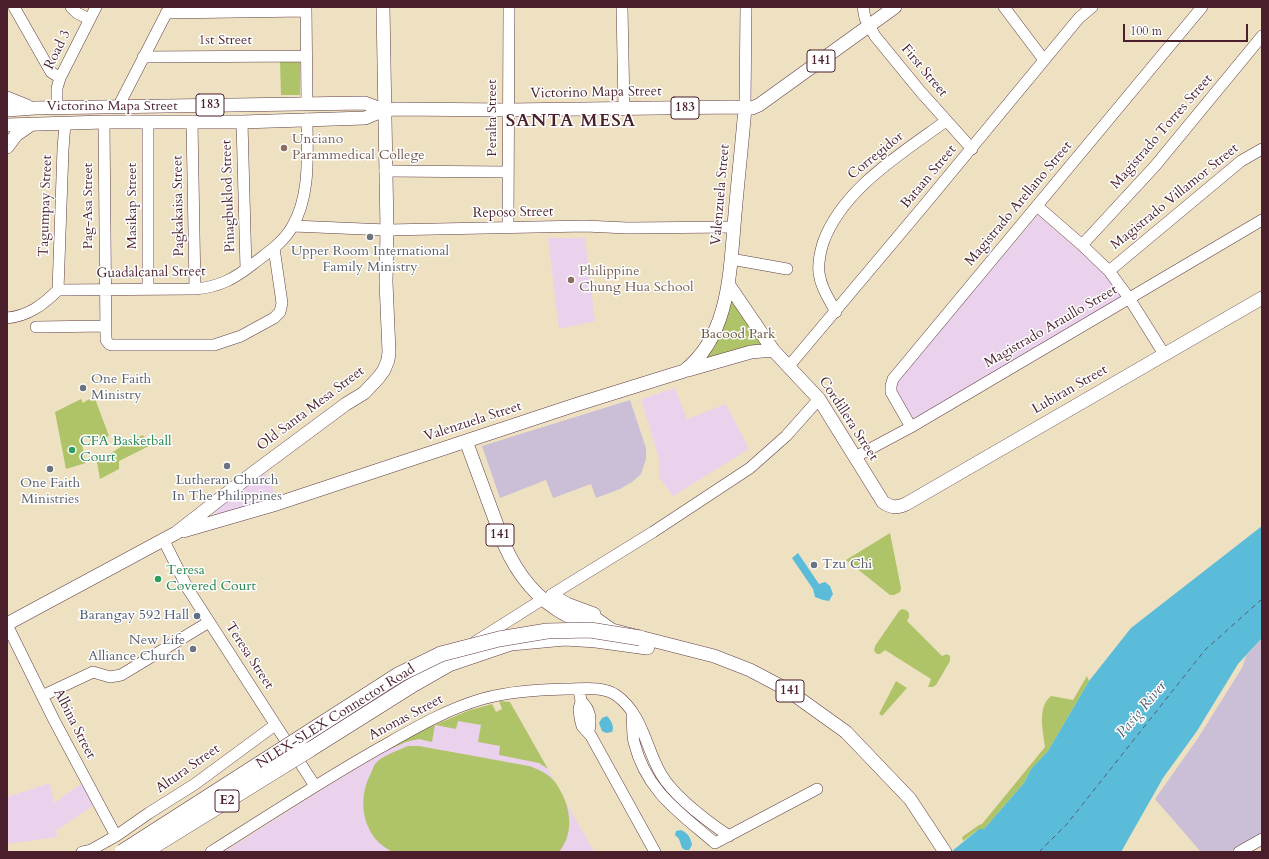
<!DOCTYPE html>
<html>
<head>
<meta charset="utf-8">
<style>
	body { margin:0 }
	#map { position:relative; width:1269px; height:859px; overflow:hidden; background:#eee1c2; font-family:Cardo,serif }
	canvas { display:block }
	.frame { position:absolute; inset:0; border:8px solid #4a1f2b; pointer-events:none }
	.scale { position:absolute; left:1123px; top:24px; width:125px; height:18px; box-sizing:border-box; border:2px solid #4a1f2b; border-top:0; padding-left:5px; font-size:12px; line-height:14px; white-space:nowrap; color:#4a1f2b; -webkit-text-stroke:3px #fff; paint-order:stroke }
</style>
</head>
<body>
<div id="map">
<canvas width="1269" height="859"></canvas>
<div class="frame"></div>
<div class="scale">100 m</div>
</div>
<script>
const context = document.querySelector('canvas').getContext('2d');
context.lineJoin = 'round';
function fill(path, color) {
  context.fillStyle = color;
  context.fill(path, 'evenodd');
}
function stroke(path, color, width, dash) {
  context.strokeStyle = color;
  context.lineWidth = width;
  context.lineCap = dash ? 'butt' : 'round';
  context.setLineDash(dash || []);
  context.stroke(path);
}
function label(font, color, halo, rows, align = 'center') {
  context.font = font + ' Cardo,serif';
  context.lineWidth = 3;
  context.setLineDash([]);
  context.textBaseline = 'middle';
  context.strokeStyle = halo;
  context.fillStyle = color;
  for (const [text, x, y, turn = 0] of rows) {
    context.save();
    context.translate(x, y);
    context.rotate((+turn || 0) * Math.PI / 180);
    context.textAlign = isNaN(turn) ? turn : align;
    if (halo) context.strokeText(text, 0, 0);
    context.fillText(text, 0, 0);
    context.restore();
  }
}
fill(new Path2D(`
	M1038 215 1103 271 1123 298 914 424 894 392V383Z
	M548 238H585L595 321 559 329Z
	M675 388 687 419 726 404 749 449 673 496 659 477V459L641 399Z
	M265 472 278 500 216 515 215 513V511Z
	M499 701 510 702 594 852H224L326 787 418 732 483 706 492 704 496 712 502 709Z
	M50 783 54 803 82 783 94 805 56 831 57 837 7 844V797Z`), '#ead1ec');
fill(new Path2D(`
	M630 400 646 448V459L641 474 632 482 620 489 596 498 591 484 553 498 546 480 500 498 482 446Z
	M1262 638V834L1229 852H1201L1155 799 1198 738 1242 668 1246 656Z`), '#cabfd6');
fill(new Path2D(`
	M280 61H300V95H281Z
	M731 297 767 344 701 361 715 347Z
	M94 396 109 436 91 442 85 434 80 436 86 463 66 469 55 412 81 399 83 403Z
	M143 435 149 446 119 461V469L100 479 97 462 130 441Z
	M890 533 901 588 900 592 894 595H890L846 560Z
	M902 609 906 610 909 613V617L907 621 942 656 947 654 950 656V661L936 685 933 687H928L931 679 885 650 880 654H877L874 651 875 646 899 611Z
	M1087 676 1089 681 1048 751 1031 769 1024 783 984 829H979L963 841 962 837 979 825 982 824 1045 747C1043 731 1037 707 1051 696L1073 700Z
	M896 681 907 688 882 716 879 714Z
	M499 701 510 702 548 769 539 763 499 755 500 746 478 742 481 725 458 721 456 729 435 725 432 742 419 739 406 742 386 751 418 732 470 710 492 704 496 712 502 709Z
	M408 746H419L529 766C538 769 549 774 555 782 570 803 576 831 559 852H393C364 839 356 803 370 775 372 772 373 767 375 764 383 755 397 751 408 746Z`), '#afc468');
fill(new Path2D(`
	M1262 526V638L1238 664 1197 731 1163 778 1121 852H951L979 829H984L1024 783 1031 769 1048 751 1089 681 1131 628Z
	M798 553 819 584 825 582 830 586 833 594 829 601 823 600 815 597 813 589 792 558Z
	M607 716C611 720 615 727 612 732L606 733 602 731 599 723 602 718Z
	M681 830C688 833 691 838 692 845L689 850H685L682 848 679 839 675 835 676 831Z`), '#5abcd8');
stroke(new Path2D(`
	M1039 852 1067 824 1205 650 1262 599`), '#505e70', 1, [5, 4]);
const minor = new Path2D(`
	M14 7 51 72 60 78
	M71 7 77 13 89 19
	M306 7 307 104
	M622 7 624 108
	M863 7 865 18 875 36 920 91 972 149
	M1004 7 1044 60
	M166 13 306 11
	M143 57 307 56
	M118 107 169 8
	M57 108V88L60 78 96 7
	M745 108 746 7
	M104 122 106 340 109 344 112 345H214L241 336 274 318 280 312 282 303 274 248
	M192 122 195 289
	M242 122 246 269
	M148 123V289
	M385 171 508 172
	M1037 206 1082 245 1109 271 1129 298 1164 354
	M293 226 387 230 585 226 627 228 734 227
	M508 228 509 7
	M1082 245 1155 166 1262 36
	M731 259 787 269
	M1109 271 1241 161 1262 149
	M58 290 63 149 65 123
	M836 312C829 299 821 288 819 273 818 263 820 253 823 243 842 189 902 153 946 121
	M7 318C28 316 43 305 58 290L195 289C219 287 234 279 253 264 267 253 283 243 292 227 311 195 307 155 307 119
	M36 327 106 326
	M789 366 921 209 1079 18 1092 7
	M911 427 891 392V386L893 379 1202 7
	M855 457 911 427 1262 220
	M163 539 188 589 315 786
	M551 595 653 532 750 468 786 436 819 399
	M7 625 54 720 116 836
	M475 642 543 599
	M579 689 581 701 579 709 580 718 582 726 591 736 655 852
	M42 696 93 672 110 677 121 675 209 622
	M581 701C591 710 591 719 589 732
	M632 715C633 724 632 734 634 742 646 791 679 812 715 843L817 789
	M82 852 91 850 116 836 149 813 195 784 275 725
	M211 852C266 817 320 782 376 750 410 731 444 710 482 699 509 691 539 690 567 689 583 689 603 686 616 695 643 714 646 749 661 774 675 798 707 821 729 836
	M1239 852 1262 839`);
const major = new Path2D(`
	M7 98 27 106
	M7 110 35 108 365 103 384 110
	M7 125 104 122H242L365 118 384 110 396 109 508 110 733 107 752 108 759 105 895 7
	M7 147 16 135 32 124
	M728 284 773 350 819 399 883 502C891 508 897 508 906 504L1262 298
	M688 370 751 352 773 350
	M466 441 504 544C517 574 536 599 566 615 577 620 588 622 599 626
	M183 531 273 505 575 405 684 371C731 335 730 267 735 214 738 179 742 144 745 108
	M553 596 567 604 594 614
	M585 611 612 630 714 656 750 670 786 689 846 732 910 799 945 852
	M7 624 176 533 257 470 346 404 364 393 379 377 384 370 388 360 389 352 386 282 387 230 383 7`);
const highway = new Path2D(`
	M309 750 414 684 449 664 511 643 565 638 596 640 647 647`);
stroke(minor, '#633c42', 12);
stroke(major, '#633c42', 14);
stroke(highway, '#633c42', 16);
stroke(minor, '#fff', 11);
stroke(major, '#fff', 13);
stroke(highway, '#fff', 15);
const highwayBridge = new Path2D(`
	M122 852 398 675 441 654 499 639 547 631 590 630 640 638
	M144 852 309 750`);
stroke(highwayBridge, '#633c42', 16, []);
stroke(highwayBridge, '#fff', 15);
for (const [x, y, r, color] of [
	[284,148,4,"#8d6e63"],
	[370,237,4,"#6b7280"],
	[571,280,4,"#8d6e63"],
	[83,388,4,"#6b7280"],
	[72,450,4,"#2e9e5b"],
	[227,466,4,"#6b7280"],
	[50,469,4,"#6b7280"],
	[814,565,4,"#6b7280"],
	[158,579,4,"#2e9e5b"],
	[197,616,4,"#5c6f8a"],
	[193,649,4,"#6b7280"]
]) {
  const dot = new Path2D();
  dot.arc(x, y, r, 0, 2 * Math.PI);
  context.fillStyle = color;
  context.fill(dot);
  stroke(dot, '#fff', 1.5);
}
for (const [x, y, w] of [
	[821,61,28],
	[210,105,28],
	[685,108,28],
	[500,535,28],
	[790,691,28],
	[227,801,24]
]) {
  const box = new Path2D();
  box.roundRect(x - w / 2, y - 11, w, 22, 3);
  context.fillStyle = '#fff';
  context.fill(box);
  stroke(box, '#4a1f2b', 1);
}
label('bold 13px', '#4a1f2b', null, [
	["141",821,61],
	["183",210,105],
	["183",685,108],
	["141",500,535],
	["141",790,691],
	["E2",227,801]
]);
label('14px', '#4a1f2b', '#fff', [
	["1st Street",225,41],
	["Road 3",58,50,-64],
	["First Street",924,71,50],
	["Victorino Mapa Street",596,93,-1],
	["Victorino Mapa Street",112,107],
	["Peralta Street",493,118,-90],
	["Magistrado Torres Street",1162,132,-49],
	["Corregidor",876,156,-39],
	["Bataan Street",929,177,-50],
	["Valenzuela Street",721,195,-85],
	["Pinagbuklod Street",229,196,-92],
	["Magistrado Villamor Street",1175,197,-39],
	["Magistrado Arellano Street",1019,204,-50],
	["Tagumpay Street",46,206,-88],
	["Pag-Asa Street",89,206,-90],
	["Masikap Street",133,206,-90],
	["Pagkakaisa Street",179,206,-91],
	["Reposo Street",513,213,-1],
	["Guadalcanal Street",151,273,-1],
	["Magistrado Araullo Street",1051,327,-30],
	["Lubiran Street",1070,390,-30],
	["Old Santa Mesa Street",311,409,-37],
	["Cordillera Street",848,419,57],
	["Valenzuela Street",473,422,-18],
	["Teresa Street",249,656,57],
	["NLEX-SLEX Connector Road",336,717,-32],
	["Anonas Street",406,718,-28],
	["Albina Street",74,724,63],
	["Altura Street",188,769,-35]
]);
label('14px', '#785e54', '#fff', [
	["Unciano",292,140],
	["Parammedical College",292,156],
	["Philippine",579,272],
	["Chung Hua School",579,288]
], 'left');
label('14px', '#5b616d', '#fff', [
	["Upper Room International",370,252],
	["Family Ministry",370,268],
	["One Faith",91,380,"left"],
	["Ministry",91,396,"left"],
	["Lutheran Church",227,481],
	["In The Philippines",227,497],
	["One Faith",50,484],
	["Ministries",50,500],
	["Tzu Chi",822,565,"left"],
	["New Life",185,641,"right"],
	["Alliance Church",185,657,"right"]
]);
label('14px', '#6d5940', '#fff', [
	["Bacood Park",738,335]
]);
label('14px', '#27864d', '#fff', [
	["CFA Basketball",80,442],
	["Court",80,458],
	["Teresa",166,571],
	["Covered Court",166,587]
], 'left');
label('14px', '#4e5e75', '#fff', [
	["Barangay 592 Hall",189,616]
], 'right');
label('italic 15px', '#505e70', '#fff', [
	["Pasig River",1142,710,-50]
]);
context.letterSpacing = '1px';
label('bold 18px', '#4a1f2b', '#fff', [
	["SANTA MESA",571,122]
]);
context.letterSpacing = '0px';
</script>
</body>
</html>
